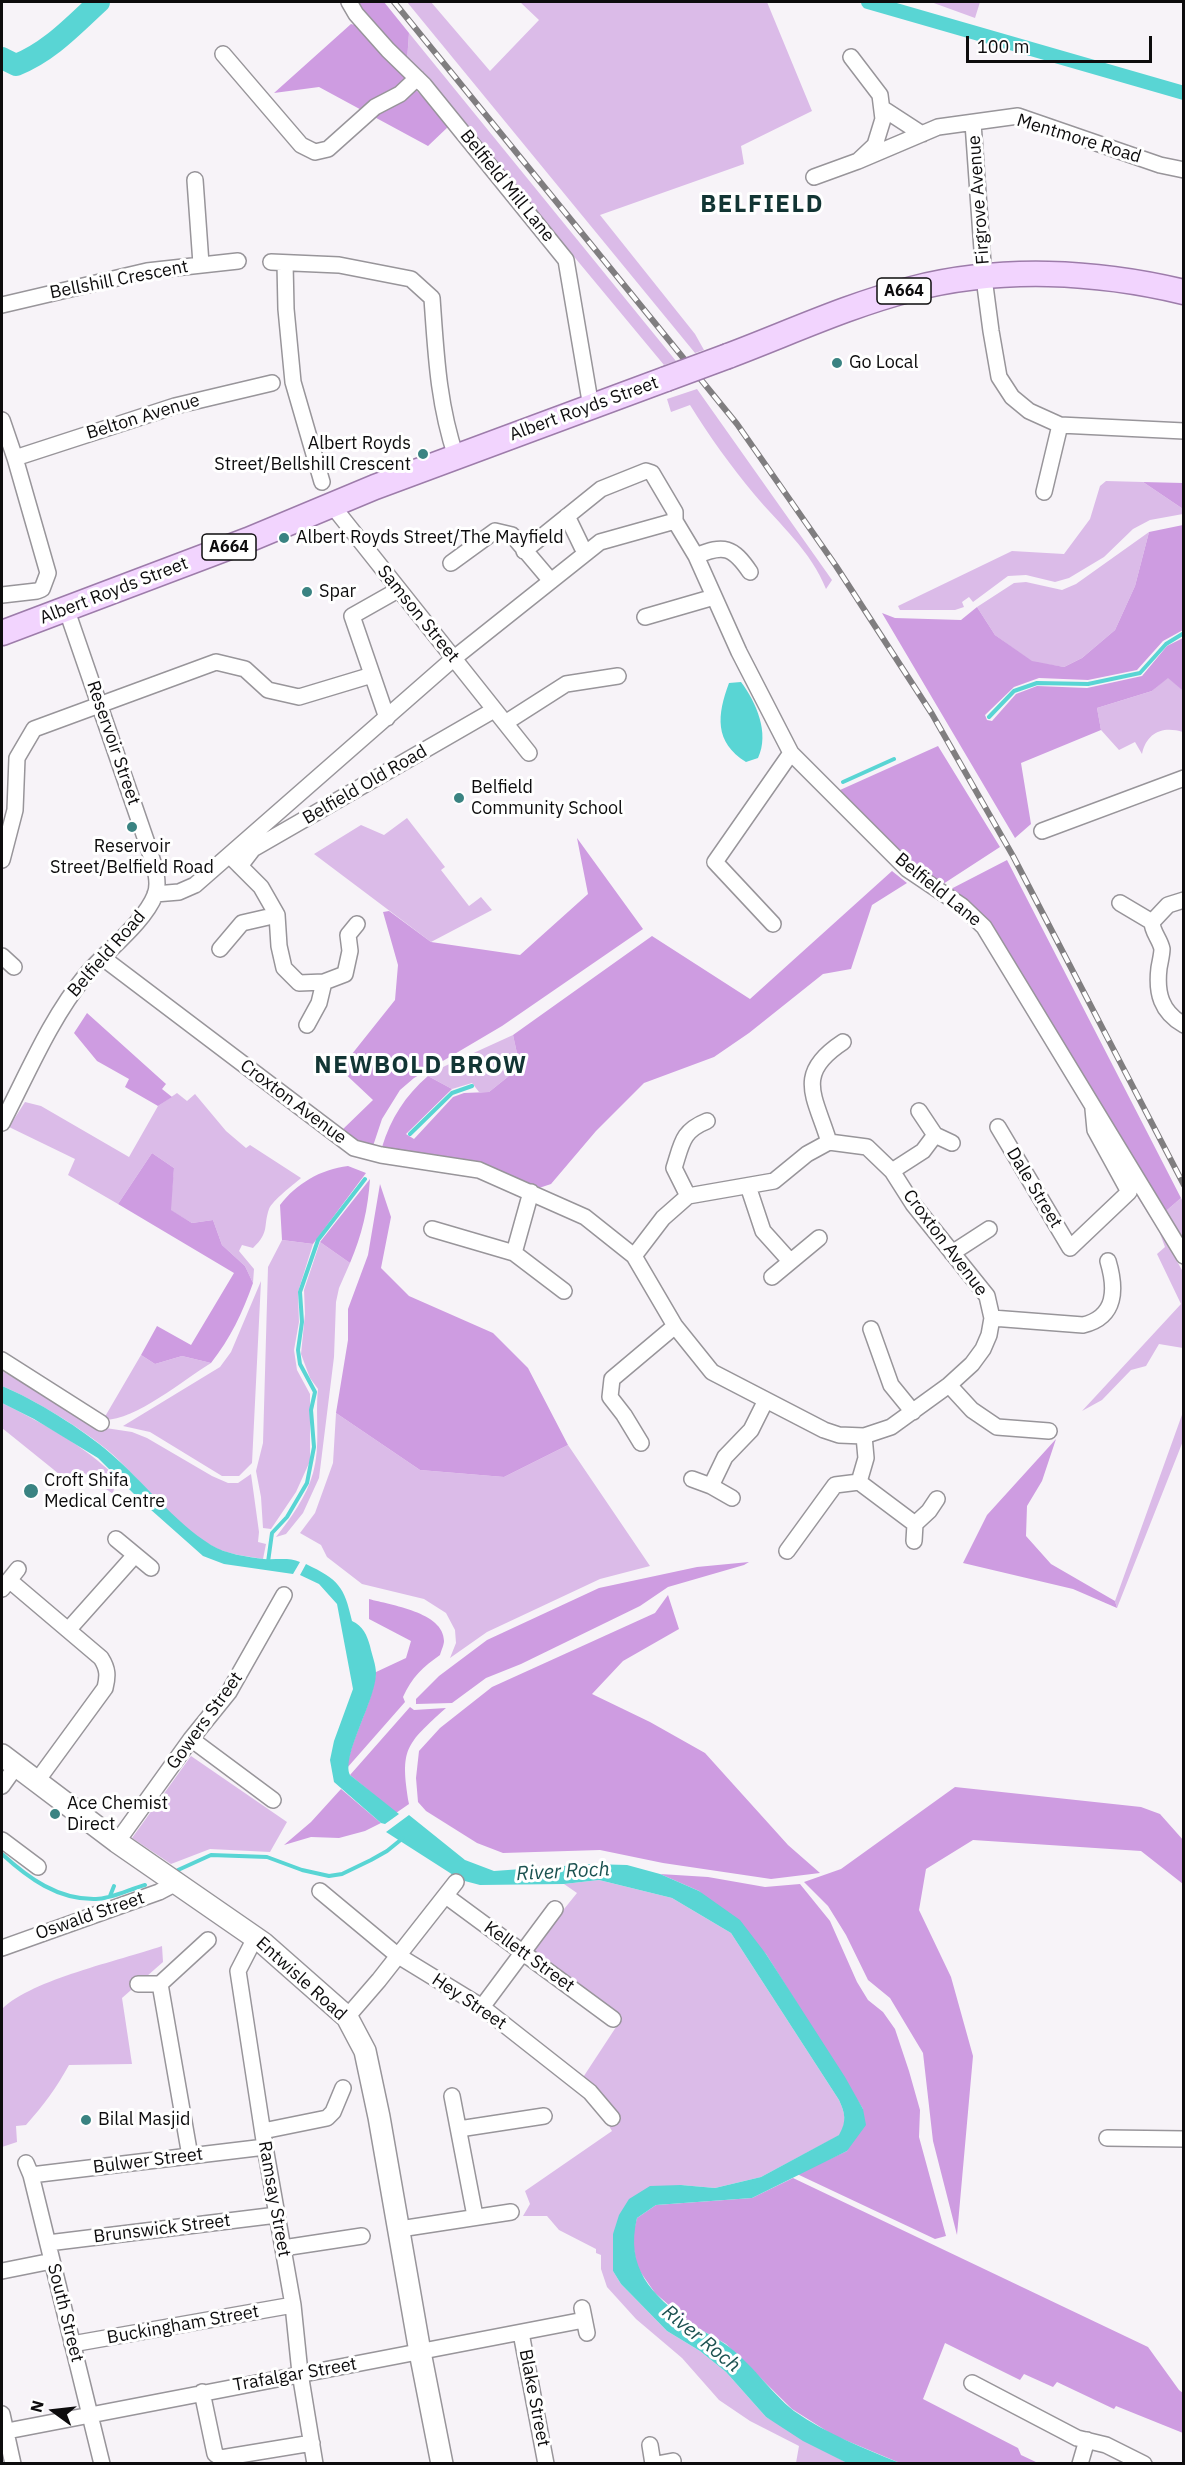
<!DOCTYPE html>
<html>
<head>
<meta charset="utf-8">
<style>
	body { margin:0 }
	#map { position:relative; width:1185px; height:2465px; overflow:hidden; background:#f7f3f8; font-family:"IBM Plex Sans",sans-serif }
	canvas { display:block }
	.frame { position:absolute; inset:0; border:3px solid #0d0c0d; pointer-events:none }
	.north { position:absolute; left:24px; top:2381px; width:60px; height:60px; -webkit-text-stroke:4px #fff; paint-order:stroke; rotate:285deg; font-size:16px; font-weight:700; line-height:24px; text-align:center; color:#0d0c0d }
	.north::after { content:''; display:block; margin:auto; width:21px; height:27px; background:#0d0c0d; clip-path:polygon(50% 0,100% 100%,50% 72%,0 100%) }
	.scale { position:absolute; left:966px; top:36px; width:186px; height:27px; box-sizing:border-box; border:3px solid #0d0c0d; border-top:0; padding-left:8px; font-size:18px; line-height:21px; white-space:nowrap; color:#0d0c0d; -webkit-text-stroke:4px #fff; paint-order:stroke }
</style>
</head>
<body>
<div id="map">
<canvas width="1185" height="2465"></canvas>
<div class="frame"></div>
<div class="north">N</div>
<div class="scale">100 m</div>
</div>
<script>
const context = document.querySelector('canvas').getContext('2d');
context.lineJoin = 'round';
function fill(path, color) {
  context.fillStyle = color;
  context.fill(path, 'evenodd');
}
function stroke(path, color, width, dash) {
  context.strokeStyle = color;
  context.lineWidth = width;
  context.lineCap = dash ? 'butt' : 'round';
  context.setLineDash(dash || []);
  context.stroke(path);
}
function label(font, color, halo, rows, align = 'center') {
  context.font = font + ' "IBM Plex Sans",sans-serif';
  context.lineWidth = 6;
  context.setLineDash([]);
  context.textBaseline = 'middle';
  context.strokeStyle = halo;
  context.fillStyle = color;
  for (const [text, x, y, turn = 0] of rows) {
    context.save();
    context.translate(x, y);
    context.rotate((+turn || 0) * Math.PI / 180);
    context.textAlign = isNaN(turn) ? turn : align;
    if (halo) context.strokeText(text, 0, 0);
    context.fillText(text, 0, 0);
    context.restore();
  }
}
fill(new Path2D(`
	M407 2H431L490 71 539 20 520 2H767L812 111 741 146 744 164 600 215 695 334 704 350 695 353Z
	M931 2H980L975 18Z
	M409 33 676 361 664 365 493 159 407 61Z
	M697 389 832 580 826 589C811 551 780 525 754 494 731 466 709 436 690 405L671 412 667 399Z
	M1106 481 1143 482 1183 509V514L1150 520 1133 529 1104 557 1069 578 1055 582 1026 575 1008 576 973 602 969 597 962 602 964 607 955 610H900L898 606 1012 551 1064 554 1090 519 1100 486Z
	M1149 532 1135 586 1115 630 1082 658 1064 667 1032 662 995 635 977 607 1014 583 1026 582 1062 590 1076 584Z
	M1168 677 1183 691V732C1163 726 1147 732 1142 754L1135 742 1119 750 1101 730 1097 708 1152 691Z
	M407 818 445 867 441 870 469 906 481 897 492 910 431 942 314 854 361 825 384 835Z
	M513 1035 520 1067 489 1092H479L472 1083 452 1089 428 1076 445 1066Z
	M177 1093 187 1101 195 1094 226 1131 246 1148 250 1145 301 1178C293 1185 273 1200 269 1209 263 1226 270 1232 253 1248L242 1245 239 1251 254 1269 253 1283 245 1266 222 1245 213 1220 192 1223 170 1210 174 1168 152 1153 118 1204 68 1175 75 1159 9 1127 25 1102 41 1106 129 1157 158 1106Z
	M1141 1196 1183 1272V1348L1159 1344 1146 1366 1131 1370 1102 1400 1082 1411 1181 1304 1157 1254 1165 1247 1159 1231 1138 1198Z
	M1181 1198 1183 1202V1243L1166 1211Z
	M282 1240 313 1244 298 1292 299 1322 294 1350 297 1370 310 1394V1461L296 1492 271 1529 263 1528 261 1497 256 1471 263 1443 268 1267Z
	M320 1242 350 1263 339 1288 336 1302 334 1357 319 1478 303 1513 286 1534 276 1537C290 1519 307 1496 313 1473 321 1446 315 1416 318 1389L310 1378 301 1354 305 1314 304 1290Z
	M261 1281 252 1463 239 1476H222L150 1432 123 1426 220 1367 231 1352Z
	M141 1355 155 1364 182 1356 211 1363C183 1380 135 1421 103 1420Z
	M2 1371 99 1427 132 1432 147 1438 212 1476 228 1483H238L251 1474 259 1532 258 1542 266 1544 263 1559C247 1556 229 1555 214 1547 176 1527 144 1483 112 1454 86 1431 34 1399 2 1386Z
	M2 1403C42 1423 84 1445 116 1477L113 1494 87 1475 69 1482 2 1428Z
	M1183 1412V1441L1117 1608 1115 1601Z
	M336 1413 420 1470 504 1477 568 1445 650 1566 600 1579 487 1632 450 1658 456 1643 455 1630 446 1613 424 1599 362 1584 327 1557 321 1545 300 1533 315 1513 333 1463Z
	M191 1756 287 1822 270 1852 210 1849 171 1864 132 1838Z
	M599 1880 672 1898 731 1933 839 2100C845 2113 847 2121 840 2135L761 2177 715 2188 681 2185 613 2234V2271L621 2284 667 2331 700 2351 726 2372 766 2417 847 2463H796L799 2446 750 2421 719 2400 682 2358 636 2319 607 2287 601 2269V2255L596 2253V2249L559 2230 547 2216H523L530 2204 525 2191 612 2131 591 2095 578 2085 620 2021 531 1950 577 1893 564 1884Z
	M162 1946 163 1962 122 1998 132 2064 69 2065C57 2087 43 2106 26 2125L16 2126 17 2142 2 2147V2009C33 1979 119 1961 162 1946Z`), '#dbbbe8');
fill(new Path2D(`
	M355 2H384L409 33 407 61Z
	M351 24 358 26 449 126 428 146 319 87 274 93Z
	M1143 482 1183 483V509Z
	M1183 525V630L1163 641 1137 670 1088 680 1039 678 1014 687 985 715 987 720 992 721 1016 694 1037 686 1087 688 1142 676 1167 646 1183 638V691L1168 678 1152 691 1097 708 1101 730 1021 763 1031 824 1015 838 882 613 895 618 961 620 977 607 995 635 1032 661 1064 667 1082 658 1115 630 1135 586 1149 532Z
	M938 746 1000 847 940 886 909 865 840 790Z
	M577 838 643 929 502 1026 414 1078 400 1090 382 1119 373 1146 358 1141 341 1131 373 1100 340 1069 395 1000 398 965 383 912 389 911 431 942 520 955 588 894Z
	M1007 860 1181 1198 1166 1211 999 943 947 891Z
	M892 871 907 883 872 905 851 969 823 974 749 1033 714 1057 644 1083 596 1131 551 1184 536 1189 491 1166 382 1147C391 1118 405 1096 428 1076L452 1089 406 1134 414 1139 453 1097 464 1093 489 1092 520 1067 513 1035 652 936 750 999Z
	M87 1013 166 1084 162 1089 172 1097 158 1106 125 1087 129 1079 97 1061 74 1033Z
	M152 1153 174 1168 171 1210 192 1223 213 1220 222 1245 245 1266 253 1283C243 1312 230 1339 211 1363L182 1356 155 1364 141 1355 157 1326 191 1345 234 1273 118 1204Z
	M348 1166 366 1173 313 1244 282 1240 280 1205C296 1184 321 1169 348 1166Z
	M370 1179C368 1209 362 1235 350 1263L320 1242Z
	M380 1184 391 1217 381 1268 409 1296 493 1333 528 1368 568 1445 504 1477 420 1470 336 1413 348 1340V1309L368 1255Z
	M1056 1439 1042 1481 1027 1506 1026 1536 1051 1564 1115 1601 1117 1608 1073 1589 963 1563 987 1515Z
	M749 1562 744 1565 668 1587 640 1606 521 1664 486 1678 452 1703 416 1704V1699L439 1676 487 1640 599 1588 697 1567Z
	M668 1595 679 1629 623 1661 592 1694 650 1722 705 1753 788 1845 820 1873 771 1879 663 1863 600 1850 503 1853 477 1843 426 1811 418 1802 416 1778 419 1751 440 1728 492 1687 655 1613Z
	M369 1599C390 1605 444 1612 444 1641 444 1645 441 1651 440 1655 423 1667 412 1677 403 1697L405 1702 347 1768C352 1735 372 1706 376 1672L406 1658 411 1641 369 1619Z
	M410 1707 414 1710 446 1708C405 1745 400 1749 409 1804L396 1813 350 1775Z
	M955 1787 1141 1807 1160 1814 1184 1841 1183 1884 1141 1851 973 1840 926 1869 919 1910 951 1977 973 2056 957 2235 933 2141 923 2053 890 1998 868 1980 846 1935 828 1906 804 1882 841 1869Z
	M341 1789 381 1823 365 1831 339 1838 311 1837 284 1845 311 1822Z
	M660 1874 708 1877 765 1887 800 1884 830 1921 857 1982 868 2000 883 2012 895 2029 909 2071 920 2110 919 2137 946 2236 935 2239 797 2174 847 2151 863 2109 766 1954 699 1891Z
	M793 2178 1148 2347 1179 2390 1183 2393V2433L1116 2406 1114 2409 1057 2382 1053 2387 1024 2374 1020 2380 945 2343 923 2399 1018 2448 1021 2455 1038 2463H900L833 2435 792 2409 726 2344 691 2324 655 2293 637 2267 632 2238 637 2218 656 2205 752 2198Z`), '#ce9ce1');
fill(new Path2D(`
	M741 682C756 702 770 733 758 758L746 762C714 742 717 715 729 683Z
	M2 1386C34 1399 84 1430 110 1453 145 1483 173 1521 211 1545 225 1554 248 1557 264 1559 276 1560 289 1557 300 1562L293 1574 224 1564 203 1556 141 1501 98 1458 34 1419 2 1403Z
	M306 1564C339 1580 344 1586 352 1621 363 1626 367 1635 370 1646 372 1655 376 1665 376 1673 376 1700 341 1756 350 1775L399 1814 385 1824 381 1823 334 1782 330 1760 334 1741 353 1689 337 1604 319 1584 300 1575Z
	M409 1815 465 1860 494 1871 591 1864 627 1865 660 1874 699 1891 740 1920 766 1954 845 2077 863 2109 866 2125 847 2151 752 2198 656 2205 637 2218C625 2268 651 2294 690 2323 701 2331 714 2336 725 2344 751 2362 770 2392 794 2411 827 2434 863 2448 900 2463H847L803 2441 766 2417 726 2372 700 2351 667 2331 621 2284 613 2271V2234L619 2215 629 2199 650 2186 681 2185 715 2188 761 2177 839 2135C847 2121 845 2113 839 2100L731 1933 672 1898 599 1880 564 1884 480 1885 461 1880 386 1832Z`), '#59d5d4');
stroke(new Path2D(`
	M989 717 1014 691 1037 683 1088 684 1140 673 1166 644 1184 633
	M843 782 894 759
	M410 1134 452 1093 472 1086
	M268 1562 272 1533 287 1517 307 1483 314 1447 311 1410 315 1392 300 1364 298 1350 302 1322 300 1292 318 1240 365 1179
	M2 1854C28 1878 58 1900 96 1899 111 1899 130 1889 145 1885
	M178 1870 211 1855 267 1857 302 1870 329 1876 342 1874 371 1860 387 1851 403 1838
	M110 1896 114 1886`), '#59d5d4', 4);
stroke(new Path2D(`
	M868 2 1184 93`), '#59d5d4', 14);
stroke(new Path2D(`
	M2 58 16 65C49 52 73 26 99 2`), '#59d5d4', 22);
const street = new Path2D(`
	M349 2 356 14 388 50 424 85 566 260 591 407
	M223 54 301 145 315 152 328 149 375 107 400 94 417 78
	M882 108 922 134
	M973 123 984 278 991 331 999 377 1012 397 1029 411 1060 425 1184 431
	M858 161 938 127 1018 116 1160 165 1184 170
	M814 177 858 161 875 145 883 119 880 95 851 57
	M195 180 201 264
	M271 262 339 265 411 279 432 298C436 354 438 403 456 457
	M285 263 286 309 293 382 322 482
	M2 305 147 271 238 261
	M2 420 15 458 48 573 42 589 37 591 2 595
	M15 458 175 406 272 383
	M1044 492 1060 425
	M331 504 529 753
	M567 516 582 547 587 552
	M524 551 601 489 646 471 652 473 675 512V521L696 556 739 652 791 753 907 869 962 906 984 927 1184 1256
	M696 556C724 544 733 547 750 572
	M451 563 495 531 512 535 551 581
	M645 617 714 597
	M387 718 352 616 398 590
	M505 723 566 684 618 676
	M1042 831 1184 778
	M2 860 15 810 17 758 34 729 216 662 245 669 268 690 299 697 372 675
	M234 860 261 887 277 915 279 946 284 968 299 983 324 982 345 974 350 951 348 935 357 924
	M240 866 253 849 494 710
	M155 894 179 892 195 885 453 659 600 542 675 521
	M1184 900 1168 905 1152 922C1152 932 1160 939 1162 949 1162 954 1160 962 1159 968 1156 993 1161 1012 1184 1025
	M1120 903 1152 922
	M773 924 715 862 791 753
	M220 949 242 923 277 915
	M2 956 14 967
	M103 958 354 1148 381 1155 479 1170 585 1217 634 1256 675 1326 712 1372 824 1430 839 1435 864 1436 891 1427 949 1385 972 1364 983 1349 989 1335 992 1318 987 1296 913 1204 892 1171 867 1147 829 1142 807 1154 774 1181 688 1196 663 1218 634 1256
	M307 1025 319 1003 324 982
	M919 1111 935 1135 952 1143
	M2 1123C28 1073 50 1019 86 975 105 952 144 923 155 895 161 880 152 861 148 846L66 608
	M998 1127 1070 1248 1129 1192 1095 1130 1093 1109
	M829 1142C815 1096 794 1074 843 1042
	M892 1171 923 1151 935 1135
	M748 1186 763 1231 790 1261
	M688 1196 674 1168C682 1143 682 1131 707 1121
	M432 1229 514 1253 564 1291
	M514 1253 531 1192
	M952 1253 989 1229
	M772 1277 819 1238
	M992 1318 1083 1325C1117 1317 1116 1288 1108 1261
	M871 1329 891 1385 913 1412
	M2 1360 101 1423
	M949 1385 972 1410 997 1427 1049 1431
	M864 1436 866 1458 859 1482 915 1524 929 1511 937 1499
	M641 1443 624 1415 610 1397 612 1379 675 1326
	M692 1479 711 1486 732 1498
	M711 1486 725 1457 751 1430 766 1400
	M116 1539 151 1568
	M914 1541 915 1524
	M787 1551 835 1485 859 1482
	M9 1580 101 1658C108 1669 108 1676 105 1688L37 1781
	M2 1589 18 1569
	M69 1629 135 1555
	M191 1739 273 1800
	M2 1786 17 1765
	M2 1840 38 1867
	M117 1842 191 1739 229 1692 284 1595
	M320 1891 397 1955 482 2007 590 2092 612 2118
	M446 1896 613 2019
	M255 1938 238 1971 265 2147 293 2305 300 2373 315 2464
	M2 1948 159 1892 178 1882
	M138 1984H160
	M482 2007 555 1909
	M347 2017 379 1980 456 1882
	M452 2096 475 2216
	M459 2129 544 2116
	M263 2131 327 2118 333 2112 343 2088
	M1107 2138 1184 2139
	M190 2156 160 1984 208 1940
	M26 2163 31 2175 102 2464
	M31 2175 265 2147
	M400 2229 511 2212
	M48 2243 277 2215
	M283 2248 362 2236
	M2 2271 52 2261
	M582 2308 587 2333
	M521 2333 546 2464
	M72 2344 293 2305
	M972 2383 1077 2438 1106 2445 1144 2464
	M202 2392 215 2454 221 2458 312 2443
	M2 2414 13 2464
	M2 2432 584 2320
	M650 2445 653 2464
	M657 2464 673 2461
	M1080 2464 1087 2440`);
const secondary = new Path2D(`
	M2 1755 117 1842 263 1943 347 2017 365 2051 379 2117 420 2352 442 2464`);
const primary = new Path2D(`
	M728 356C789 333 849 305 912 289 1001 266 1096 271 1184 292
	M2 633 248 540 375 487 666 379`);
stroke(street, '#98959a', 18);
stroke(secondary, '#98959a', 24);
stroke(primary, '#9d7caa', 27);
stroke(street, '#fff', 15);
stroke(secondary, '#fff', 21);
stroke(primary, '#f2d4fe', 24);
const rail = new Path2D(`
	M394 2 737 424 836 566 932 714 1013 856 1184 1185`);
stroke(rail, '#807e80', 6);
stroke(rail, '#fff', 4, [11]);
const primaryBridge = new Path2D(`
	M666 379 728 356`);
stroke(primaryBridge, '#9d7caa', 27, []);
stroke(primaryBridge, '#f2d4fe', 24);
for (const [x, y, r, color] of [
	[837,363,6,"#3a8382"],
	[423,454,6,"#3a8382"],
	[284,538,6,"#3a8382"],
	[307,592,6,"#3a8382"],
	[459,798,6,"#3a8382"],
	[132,827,6,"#3a8382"],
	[31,1491,8,"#3a8382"],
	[55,1814,6,"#3a8382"],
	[86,2120,6,"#3a8382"]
]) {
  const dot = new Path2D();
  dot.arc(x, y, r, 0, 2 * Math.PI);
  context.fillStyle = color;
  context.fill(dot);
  stroke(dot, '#fff', 2);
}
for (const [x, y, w] of [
	[904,291,54],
	[229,547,54]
]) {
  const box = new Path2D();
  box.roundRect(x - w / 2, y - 13, w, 26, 4.5);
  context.fillStyle = '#fff';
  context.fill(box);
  stroke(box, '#0d0c0d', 1.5);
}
label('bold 16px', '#0d0c0d', null, [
	["A664",904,291],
	["A664",229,547]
]);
label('18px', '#0d0c0d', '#fff', [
	["Mentmore Road",1079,139,17],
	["Belfield Mill Lane",507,186,51],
	["Firgrove Avenue",979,200,-94],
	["Bellshill Crescent",119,280,-11],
	["Albert Royds Street",584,409,-20],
	["Belton Avenue",143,417,-17],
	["Albert Royds Street",114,591,-21],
	["Samson Street",418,614,51],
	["Reservoir Street",113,743,71],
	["Belfield Old Road",365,785,-30],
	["Belfield Lane",938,890,39],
	["Belfield Road",107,954,-49],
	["Croxton Avenue",293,1102,37],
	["Dale Street",1034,1188,59],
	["Croxton Avenue",945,1243,53],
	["Gowers Street",205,1721,-54],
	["Oswald Street",90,1916,-19],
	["Kellett Street",529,1957,36],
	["Entwisle Road",301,1979,42],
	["Hey Street",469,2002,34],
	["Bulwer Street",148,2161,-7],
	["Ramsay Street",274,2199,80],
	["Brunswick Street",162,2229,-7],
	["South Street",65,2313,76],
	["Buckingham Street",183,2325,-10],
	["Trafalgar Street",295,2375,-10],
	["Blake Street",534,2398,79]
]);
label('18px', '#0d0c0d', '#fff', [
	["Go Local",849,363],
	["Albert Royds",411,444,"right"],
	["Street/Bellshill Crescent",411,465,"right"],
	["Albert Royds Street/The Mayfield",296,538],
	["Spar",319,592],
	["Belfield",471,788],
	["Community School",471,809],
	["Reservoir",132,847,"center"],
	["Street/Belfield Road",132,868,"center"],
	["Croft Shifa",44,1481],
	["Medical Centre",44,1502],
	["Ace Chemist",67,1804],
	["Direct",67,1825],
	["Bilal Masjid",98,2120]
], 'left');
label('italic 20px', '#1c5251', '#fff', [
	["River Roch",563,1872,-3],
	["River Roch",701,2339,39]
]);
context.letterSpacing = '1.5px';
label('bold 24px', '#123534', '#fff', [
	["BELFIELD",762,205],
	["NEWBOLD BROW",421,1066]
]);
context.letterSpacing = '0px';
</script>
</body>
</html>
